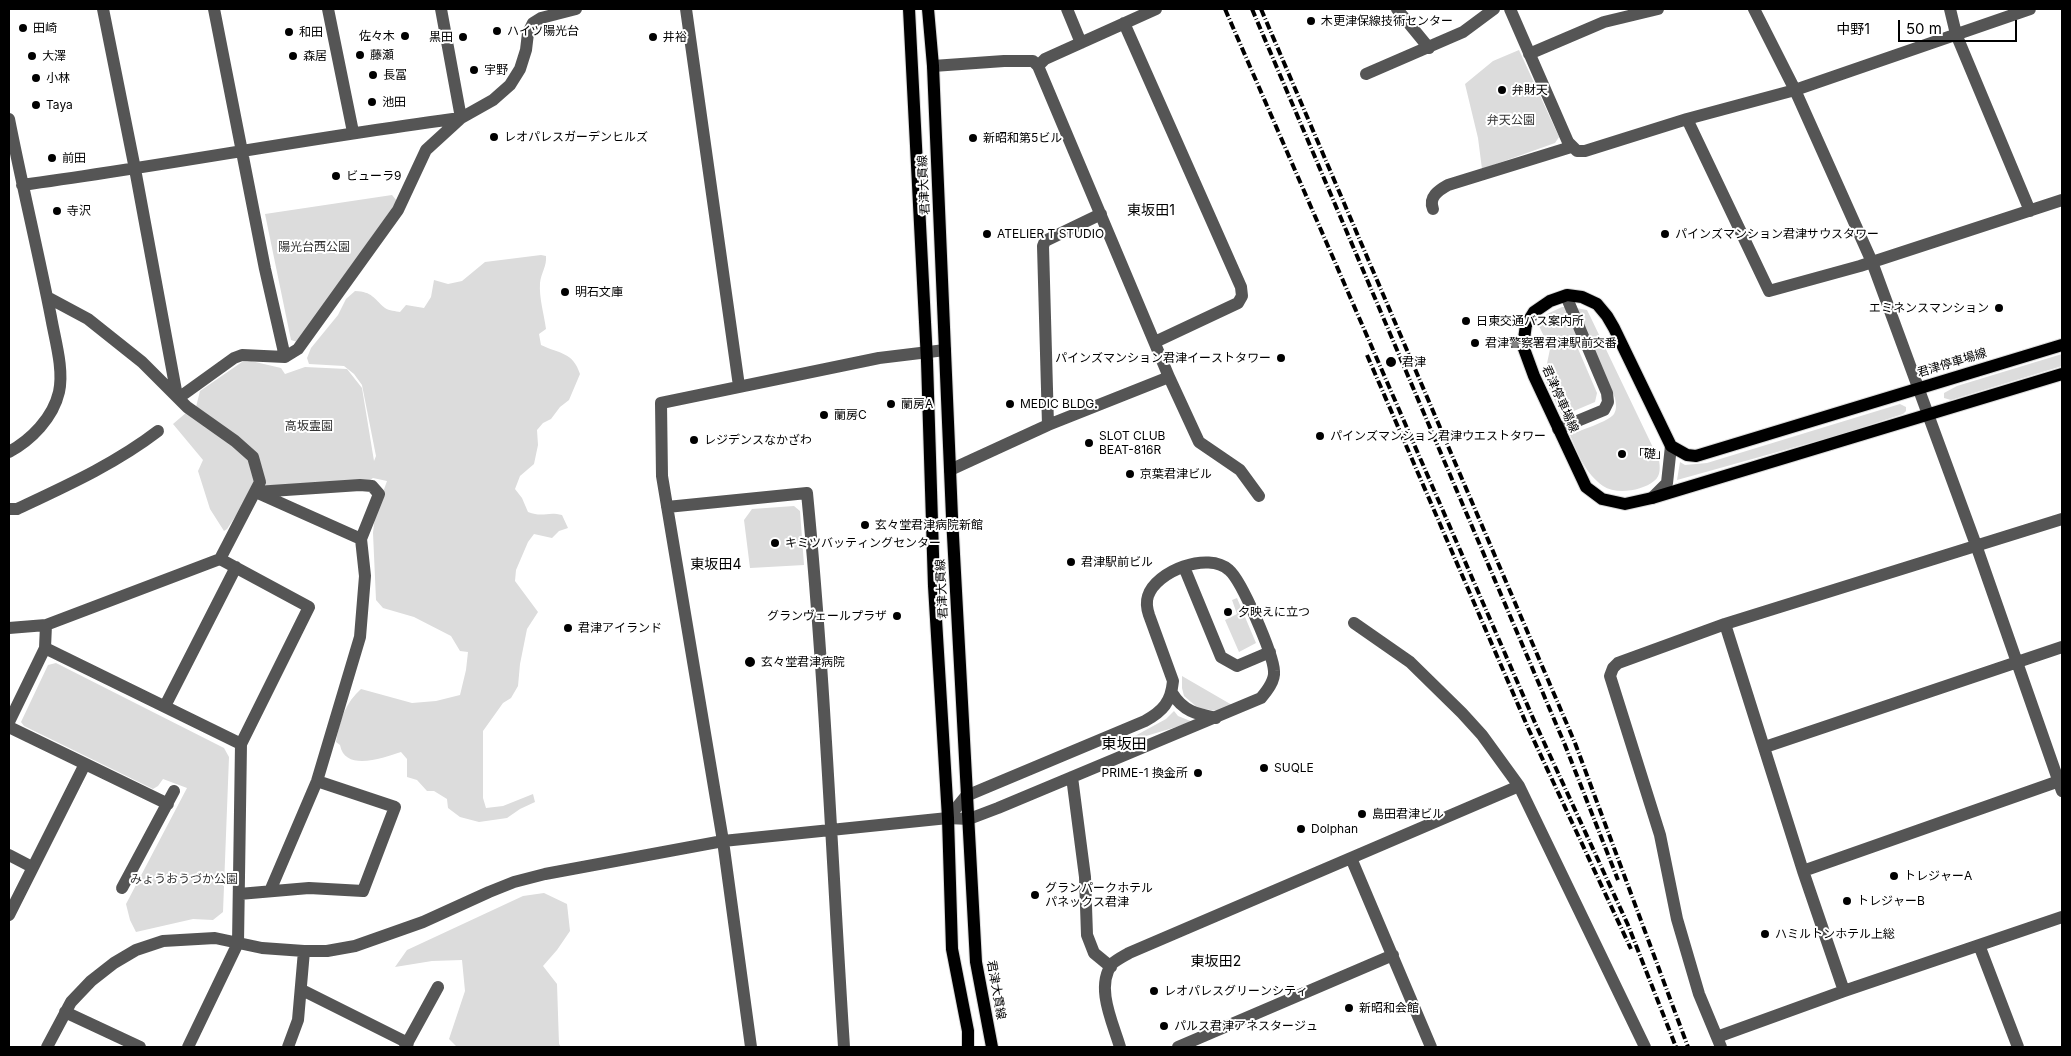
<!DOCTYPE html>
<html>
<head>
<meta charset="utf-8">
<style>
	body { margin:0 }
	#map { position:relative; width:2071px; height:1056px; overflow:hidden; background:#fff; font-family:Inter,sans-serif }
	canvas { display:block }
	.frame { position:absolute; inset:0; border:10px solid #000; pointer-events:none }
	.scale { position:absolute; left:1898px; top:20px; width:119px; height:22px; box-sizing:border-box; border:2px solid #000; border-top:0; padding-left:6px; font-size:15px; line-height:18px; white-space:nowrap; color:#000; -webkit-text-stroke:4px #fff; paint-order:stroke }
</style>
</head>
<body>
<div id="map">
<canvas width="2071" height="1056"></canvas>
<div class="frame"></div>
<div class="scale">50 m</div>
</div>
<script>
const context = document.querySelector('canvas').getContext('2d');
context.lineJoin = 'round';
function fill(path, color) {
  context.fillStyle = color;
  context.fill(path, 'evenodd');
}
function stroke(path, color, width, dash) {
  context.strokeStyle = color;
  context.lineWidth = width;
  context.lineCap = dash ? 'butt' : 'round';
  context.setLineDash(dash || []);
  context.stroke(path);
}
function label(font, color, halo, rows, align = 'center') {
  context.font = font + ' Inter,"Noto Sans JP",sans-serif';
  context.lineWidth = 4;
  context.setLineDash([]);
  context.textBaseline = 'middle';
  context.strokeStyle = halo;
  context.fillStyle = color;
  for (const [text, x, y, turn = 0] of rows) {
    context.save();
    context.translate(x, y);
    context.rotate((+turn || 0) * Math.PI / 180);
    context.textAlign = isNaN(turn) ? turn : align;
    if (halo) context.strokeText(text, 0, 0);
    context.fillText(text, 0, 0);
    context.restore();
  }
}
fill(new Path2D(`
	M1519 50 1559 137 1555 143 1482 169 1478 138 1465 84 1493 61Z
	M392 195 397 201 297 342 291 340 265 214Z
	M541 255 546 256C547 266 541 273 540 283 539 298 544 314 546 329L539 334 541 345C560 354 573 352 580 374L569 400 560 407 551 419 543 423 537 430 538 445 534 464 520 476 515 489 522 498 528 512C544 518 547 511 562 515L568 528 559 531 552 538 534 534 528 542 516 570 515 581 538 612 527 629 520 664 518 686 511 698 503 703 483 731V798L486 808 503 806 533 794 535 802 520 809 507 818 479 822 460 817 448 808 447 799 434 791H427L417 780 407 777V759L401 752C383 758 345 772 340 745L336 742C339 721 346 702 361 689L412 703 436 701 460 695 466 670 468 652 460 651 451 636 414 617 383 608 376 600 373 533 375 515 387 481 373 478 370 480 266 486 260 467 196 407 200 391 242 362 251 361 281 368 285 374 305 367 347 369 362 388 374 461 376 456 362 385 354 374 344 366 309 364 307 358 311 348 338 315 346 299 355 291C373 292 373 298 385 308 389 311 396 311 400 312L406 305 424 308 431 297 434 280 448 284 462 281 485 262Z
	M1562 307H1568L1579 332 1576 344 1597 393 1595 402 1562 416 1544 378 1550 349 1539 326 1547 314Z
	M1576 308 1587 310 1590 316 1659 460C1660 467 1661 476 1654 481 1642 491 1616 495 1603 486 1585 473 1578 454 1570 435 1580 430 1608 422 1614 414 1617 409 1616 404 1615 398Z
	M2062 354V366L1951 400 1944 398V393L1957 386Z
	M1900 404 1906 407V411L1903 414 1842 434 1677 480 1680 462 1685 465 1707 463Z
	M187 412 250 458 255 480 247 499 227 529 224 531 210 509 198 471 203 460 173 424Z
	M794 506 800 511 804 565 750 568 744 520 752 509Z
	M1237 598 1256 643 1239 652 1225 620 1237 614 1232 600Z
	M56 663 224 748 229 757 223 912 213 920 193 919 136 932 130 920 126 904 187 788 163 779 158 786 153 789 24 726 21 722 48 665Z
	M1182 676 1232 705 1217 711 1198 708 1184 696 1182 688Z
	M1174 711 1178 716 1193 722 1146 736 1133 737 1166 719Z
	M544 893 567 904 570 931 557 950 543 966 557 984 559 1044 561 1047H457L449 1039 465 991 462 960 432 961 395 967 407 950 523 896Z`), '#dcdcdc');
const major = new Path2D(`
	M909 9 927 361 934 586 948 818 952 949 968 1031V1047
	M928 9 933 66 952 517 976 962 992 1047
	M2062 345 1696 456 1687 455 1671 446 1614 328 1607 316 1597 304 1582 297 1567 295 1550 301 1534 312 1526 325 1523 346 1534 376 1586 487 1602 499 1625 504 1652 498 2062 374`);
stroke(major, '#dbdbdb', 14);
stroke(new Path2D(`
	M103 9 135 169 177 396 184 394 234 358 242 355 285 357 298 349 398 210 426 150 461 118 493 100 510 85 520 69 526 50 528 33 533 23 541 18 576 9
	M214 9 265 269 285 357
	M328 9 353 132
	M441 9 461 118
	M686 9 739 386
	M1067 9 1081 43
	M1397 9 1429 48
	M1510 9 1568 142 1577 151H1585L1687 119 1795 90 2030 9
	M1754 9 1795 90 1872 262 1976 545 2062 791
	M1950 9 1956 34 2030 211
	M1124 23 1241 287 1242 296 1238 303 1155 342
	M1529 54 1604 22 1658 9
	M933 66 1004 61H1033L1038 66 1169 377 1048 425 950 470
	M1038 66 1045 59 1156 9
	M1366 74 1463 32 1494 9
	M9 119C22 185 38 251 51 317 55 340 64 369 59 392 53 418 31 440 9 452
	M1687 119 1769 291 1860 266 2062 200
	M22 185C169 165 314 137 461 118
	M1433 209C1428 197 1439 190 1448 185L1571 147
	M1169 377 1199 442 1240 470 1259 496
	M1048 425 1043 246 1045 241 1101 214
	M1558 429 1604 410 1608 402 1607 393 1566 296
	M256 492 360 485 372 486 379 494 361 539 365 576 360 637 317 781 270 891
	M258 493 361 539
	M1652 498 1667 483 1671 446
	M667 507 807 493C825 678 832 863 844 1047
	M9 509H17C66 486 115 464 158 431
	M1184 567 1221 657 1237 666 1270 652
	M1354 623 1410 662 1462 713 1482 735 1519 786 1645 1047
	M1725 624 1803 871 1844 991
	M9 628 46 625 220 559 260 482 253 457 235 441 187 407 142 362 88 319 47 297
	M45 648 241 744
	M1172 693C1183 711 1196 714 1216 718
	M165 706 236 567
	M9 722 45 648 46 625
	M9 727 168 804
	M1765 747 2062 647
	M1072 777 1085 877 1087 935 1094 953 1111 967
	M9 855 32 867
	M1351 858 1431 1047
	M1803 871 2062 780
	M122 888 174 791
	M239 894 309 888 363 891 395 807 317 781
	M9 915 85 764
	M1979 945 2018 1047
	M302 990 408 1043
	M65 1012 140 1047
	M1717 1037 1844 991 2062 917
	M47 1047 71 1002 91 981 114 963 136 950 163 941 215 938 262 948 304 951H327L355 946 423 922 489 892 514 882 545 874 723 841 948 818 969 819 998 808 1261 698C1267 691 1275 681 1274 671 1273 654 1242 581 1229 570 1208 551 1156 571 1148 596 1146 602 1147 609 1149 615L1173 681C1171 702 1163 711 1145 721L966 796 948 818
	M188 1047 238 943 241 744 309 607 220 559
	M288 1047 298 1020 304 951
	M405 1047 438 987
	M751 1047 723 841 662 476 661 403 879 358 945 350
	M1120 1047C1113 1023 1095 987 1112 964 1116 960 1124 956 1129 953L1519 786
	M1178 1047 1393 955
	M1721 1047 1699 994 1677 919 1660 835 1610 676 1613 668 1618 663 1725 624 2062 519`), '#555', 12);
stroke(major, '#000', 12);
stroke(new Path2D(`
	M1225 9 1536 725 1628 925 1676 1047
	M1252 9 1565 745 1618 880
	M1261 9 1575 743 1688 1047
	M1367 355 1529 730 1631 949`), '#000', 4, [8, 2.5, 1, 2.5]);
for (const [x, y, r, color] of [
	[1311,21,5,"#000"],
	[23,28,5,"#000"],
	[497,31,5,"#000"],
	[289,32,5,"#000"],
	[405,36,5,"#000"],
	[463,37,5,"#000"],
	[653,37,5,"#000"],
	[360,55,5,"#000"],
	[32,56,5,"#000"],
	[293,56,5,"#000"],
	[474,70,5,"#000"],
	[373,75,5,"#000"],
	[36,78,5,"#000"],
	[1502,90,5,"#000"],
	[372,102,5,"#000"],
	[36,105,5,"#000"],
	[494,137,5,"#000"],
	[973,138,5,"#000"],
	[52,158,5,"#000"],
	[336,176,5,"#000"],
	[57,211,5,"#000"],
	[987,234,5,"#000"],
	[1665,234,5,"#000"],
	[565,292,5,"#000"],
	[1999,308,5,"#000"],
	[1466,321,5,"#000"],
	[1475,343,5,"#000"],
	[1281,358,5,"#000"],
	[1391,362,6,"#000"],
	[891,404,5,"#000"],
	[1010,404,5,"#000"],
	[824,415,5,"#000"],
	[1320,436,5,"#000"],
	[694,440,5,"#000"],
	[1089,443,5,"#000"],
	[1622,454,5,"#000"],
	[1130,474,5,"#000"],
	[865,525,5,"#000"],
	[775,543,5,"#000"],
	[1071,562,5,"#000"],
	[1228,612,5,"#000"],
	[897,616,5,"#000"],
	[568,628,5,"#000"],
	[750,662,6,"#000"],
	[1264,768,5,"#000"],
	[1198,773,5,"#000"],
	[1362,814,5,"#000"],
	[1301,829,5,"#000"],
	[1894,876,5,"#000"],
	[1035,895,5,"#000"],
	[1847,901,5,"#000"],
	[1765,934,5,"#000"],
	[1154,991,5,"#000"],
	[1349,1008,5,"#000"],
	[1164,1026,5,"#000"]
]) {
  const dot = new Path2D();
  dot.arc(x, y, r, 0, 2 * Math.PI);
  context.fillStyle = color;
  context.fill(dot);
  stroke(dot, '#fff', 2);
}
label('12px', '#000', '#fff', [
	["木更津保線技術センター",1321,21],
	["田崎",33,28],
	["ハイツ陽光台",507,31],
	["和田",299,32],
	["佐々木",395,36,"right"],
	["黒田",453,37,"right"],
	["井裕",663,37],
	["藤瀬",370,55],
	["大澤",42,56],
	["森居",303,56],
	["宇野",484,70],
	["長冨",383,75],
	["小林",46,78],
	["弁財天",1512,90],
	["池田",382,102],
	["Taya",46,105],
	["レオパレスガーデンヒルズ",504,137],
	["新昭和第5ビル",983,138],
	["前田",62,158],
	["ビューラ9",346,176],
	["寺沢",67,211],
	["ATELIER T STUDIO",997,234],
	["パインズマンション君津サウスタワー",1675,234],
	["明石文庫",575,292],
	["エミネンスマンション",1989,308,"right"],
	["日東交通バス案内所",1476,321],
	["君津警察署君津駅前交番",1485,343],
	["パインズマンション君津イーストタワー",1271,358,"right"],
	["君津",1402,362],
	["蘭房A",901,404],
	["MEDIC BLDG.",1020,404],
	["蘭房C",834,415],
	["SLOT CLUB",1099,436],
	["BEAT-816R",1099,450],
	["パインズマンション君津ウエストタワー",1330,436],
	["レジデンスなかざわ",704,440],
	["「礎」",1632,454],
	["京葉君津ビル",1140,474],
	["玄々堂君津病院新館",875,525],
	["キミツバッティングセンター",785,543],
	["君津駅前ビル",1081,562],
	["夕映えに立つ",1238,612],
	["グランヴェールプラザ",887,616,"right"],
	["君津アイランド",578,628],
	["玄々堂君津病院",761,662],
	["SUQLE",1274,768],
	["PRIME-1 換金所",1188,773,"right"],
	["島田君津ビル",1372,814],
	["Dolphan",1311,829],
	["トレジャーA",1904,876],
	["グランパークホテル",1045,888],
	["パネックス君津",1045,902],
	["トレジャーB",1857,901],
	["ハミルトンホテル上総",1775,934],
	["レオパレスグリーンシティ",1164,991],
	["新昭和会館",1359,1008],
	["パルス君津アネスタージュ",1174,1026]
], 'left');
label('12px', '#333', '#fff', [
	["弁天公園",1511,120],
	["陽光台西公園",314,247],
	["高坂霊園",309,426],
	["みょうおうづか公園",184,879]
]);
label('12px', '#000', '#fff', [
	["君津大貫線",924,185,-93],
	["君津停車場線",1952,363,-17],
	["君津停車場線",1560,399,66],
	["君津大貫線",942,589,-93],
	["君津大貫線",996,990,80]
]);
label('14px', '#000', '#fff', [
	["中野1",1853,30],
	["東坂田1",1151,211],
	["東坂田4",716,565],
	["東坂田2",1216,962]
]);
label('15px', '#000', '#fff', [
	["東坂田",1124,744]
]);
</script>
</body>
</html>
